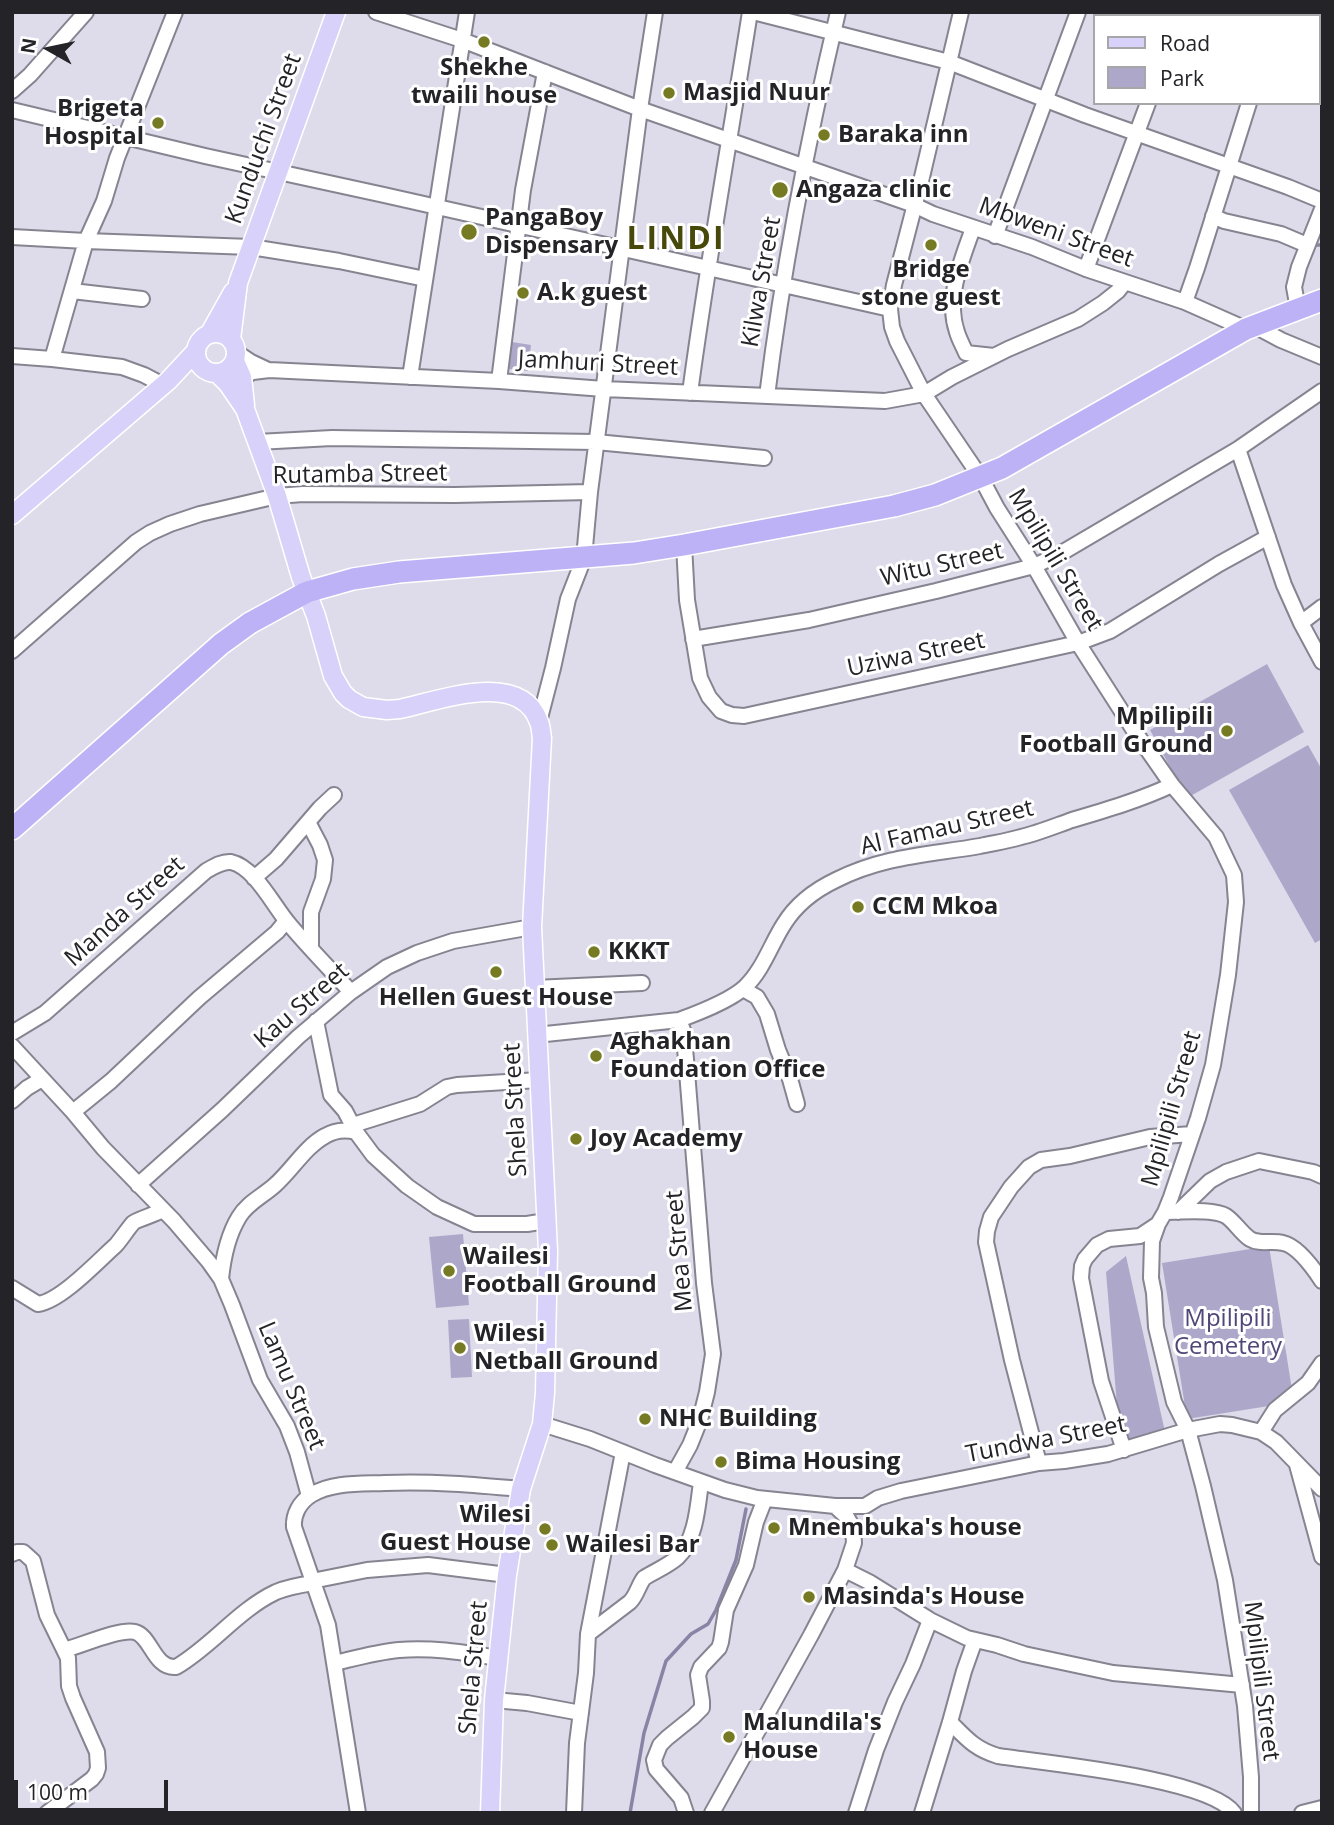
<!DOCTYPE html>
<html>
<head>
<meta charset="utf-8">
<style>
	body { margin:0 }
	#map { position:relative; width:1334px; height:1825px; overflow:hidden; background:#dedcea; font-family:"Open Sans",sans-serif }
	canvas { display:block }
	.frame { position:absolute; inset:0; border:14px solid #232328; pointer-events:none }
	.legend { position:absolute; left:1093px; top:14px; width:228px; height:91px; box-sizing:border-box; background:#fff; border:2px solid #a7a7a9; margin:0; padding:9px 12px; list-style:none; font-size:21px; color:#232328 }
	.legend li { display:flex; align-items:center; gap:14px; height:35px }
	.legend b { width:35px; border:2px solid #a7a7a9 }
	.north { position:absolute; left:14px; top:14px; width:70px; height:70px; -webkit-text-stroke:5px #fff; paint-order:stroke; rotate:279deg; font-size:19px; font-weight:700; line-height:28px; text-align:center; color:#232328 }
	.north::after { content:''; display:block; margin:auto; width:24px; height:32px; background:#232328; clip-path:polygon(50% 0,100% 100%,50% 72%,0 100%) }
	.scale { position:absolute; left:14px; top:1780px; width:154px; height:32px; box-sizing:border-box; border:4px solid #232328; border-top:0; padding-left:9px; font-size:21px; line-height:24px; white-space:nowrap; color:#232328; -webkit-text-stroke:5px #fff; paint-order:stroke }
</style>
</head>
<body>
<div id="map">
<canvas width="1334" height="1825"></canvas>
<div class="frame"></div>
<ul class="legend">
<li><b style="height:9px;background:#d8d1fa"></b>Road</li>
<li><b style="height:19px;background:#ada8ca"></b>Park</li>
</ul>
<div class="north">N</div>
<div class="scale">100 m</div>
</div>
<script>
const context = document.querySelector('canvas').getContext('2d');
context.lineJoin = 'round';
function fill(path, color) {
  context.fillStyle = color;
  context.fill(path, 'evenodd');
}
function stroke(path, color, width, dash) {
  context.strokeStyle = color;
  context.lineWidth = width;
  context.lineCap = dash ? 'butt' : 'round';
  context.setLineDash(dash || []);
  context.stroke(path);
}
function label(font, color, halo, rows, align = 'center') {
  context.font = font + ' "Open Sans",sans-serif';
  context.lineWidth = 6;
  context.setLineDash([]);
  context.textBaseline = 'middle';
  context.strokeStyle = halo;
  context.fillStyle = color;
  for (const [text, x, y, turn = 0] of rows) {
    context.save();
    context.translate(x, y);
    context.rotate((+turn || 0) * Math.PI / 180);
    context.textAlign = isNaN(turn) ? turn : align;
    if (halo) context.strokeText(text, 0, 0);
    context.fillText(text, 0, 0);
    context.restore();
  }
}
fill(new Path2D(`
	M512 342 531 345 528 371 509 369Z
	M1267 664 1304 732 1187 798 1150 730Z
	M1308 745 1322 770V939L1315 943 1229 790Z
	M463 1234 469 1305 436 1308 429 1237Z
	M1269 1246 1294 1402 1187 1419 1162 1263Z
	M1126 1256 1165 1432 1120 1442 1106 1272Z
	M469 1319 472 1377 451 1378 448 1320Z`), '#ada8ca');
stroke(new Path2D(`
	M1313 245H1322
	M630 1813 644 1733 666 1661 691 1634 708 1624 716 1610 736 1560 746 1509`), '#8984a5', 3.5);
const minor = new Path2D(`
	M376 12 462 40 640 109 914 205 933 214 1032 247 1086 269 1185 302 1246 329
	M753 12 949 62 1085 115 1288 187 1322 201
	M961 12 922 177 894 285 890 309 892 327 897 341 924 394 981 478 997 508 1034 566 1078 643 1133 729 1172 785 1216 837 1234 875 1236 902 1228 975 1213 1065 1198 1118 1171 1197 1165 1212 1158 1224 1152 1241 1151 1278 1154 1293 1156 1327 1174 1402 1188 1430 1203 1486 1225 1580 1245 1706 1251 1777V1813
	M1178 16 1179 12
	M1288 16 1289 12
	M12 91 30 75 86 12
	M12 110 205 156 384 195 890 309
	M1213 216 1224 221 1281 234 1307 245
	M973 228C962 260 945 297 957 332 959 339 963 346 966 353L994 356
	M995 236 1078 12
	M12 237 86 241 251 247 339 261 425 279
	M1086 269 1148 103
	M72 291 142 299
	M1185 302 1197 268 1249 103
	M1298 309 1294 287 1299 267 1322 209
	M1253 325 1281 340 1322 357
	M236 352 251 362 268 370
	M12 356 52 359 122 367 144 375 163 385
	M52 359 86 241 104 201 117 158 175 12
	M242 377 253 372 269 370 499 381 604 389 885 401 924 394 952 377 1008 349 1078 319 1103 303 1118 291 1125 282
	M410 377 467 12
	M499 381 523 190 545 72
	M690 393C707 265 730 139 750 12
	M767 396C783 267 808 139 838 12
	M257 442 332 438 596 442 764 458
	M1238 449 1284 585 1301 623 1322 662
	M684 545 687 600 700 678 709 697 721 711 732 715 744 716 1078 643 1110 631 1219 564 1268 537
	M1301 623 1322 607
	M693 639 809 620 936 591 1034 566 1058 555 1238 449 1322 391
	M12 651 136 542 150 533 170 524 200 514 277 496 303 494 455 495 590 492
	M539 722 553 668 568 599 584 558 590 492 640 109 655 12
	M308 822 320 845 325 860 323 879 311 912V948
	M254 878 276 859 320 808 334 795
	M534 988 642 983
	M743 989 757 997 767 1014 778 1050 790 1079 797 1104
	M316 1021 331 1095 345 1111 356 1132 373 1155 407 1186 437 1207 474 1224H527L546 1221
	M12 1033 45 1013 206 871C213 867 222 861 231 862 255 867 274 907 289 924 309 948 330 969 351 992
	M536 1035 679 1020C698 1013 730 1001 745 987 763 970 771 944 784 924 797 903 815 890 836 880 884 856 928 855 980 846 994 843 1008 841 1021 837 1038 833 1055 826 1072 820 1106 810 1140 800 1172 785
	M12 1046 73 1112 103 1148 174 1221 209 1262 221 1279 232 1305 260 1380 287 1426 297 1452 309 1496
	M12 1101 27 1088 42 1079
	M73 1112 111 1081 199 998 277 932 286 921
	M353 1125 420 1104 447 1087 457 1085 539 1080
	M138 1185 222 1110 298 1037 351 992 387 967 417 953 453 941 532 927
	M1165 1212C1181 1212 1213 1208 1226 1216 1235 1222 1241 1233 1250 1239 1260 1245 1272 1240 1283 1243 1298 1246 1314 1269 1322 1281
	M1178 1212 1210 1181 1226 1172 1259 1161 1313 1172 1322 1176
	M221 1279C223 1259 228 1235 239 1217 247 1203 263 1196 275 1185 292 1170 305 1147 325 1136 335 1130 345 1129 356 1132
	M12 1288 38 1304C61 1301 98 1261 116 1245 122 1238 127 1230 133 1223 136 1220 156 1214 163 1210
	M542 1424 590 1439 655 1465 725 1490 757 1498 835 1506H865L878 1498 901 1491 1039 1463 1064 1461 1108 1454 1188 1430 1220 1424 1232 1425 1261 1432 1276 1442 1322 1489
	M1261 1432 1275 1410 1308 1383 1322 1363
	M1124 1450 1101 1381 1081 1278 1082 1266 1085 1259 1097 1245 1109 1239 1140 1236 1158 1224
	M1039 1463 1012 1360 986 1242 987 1231 991 1217 1011 1187 1029 1167 1041 1160 1070 1156 1150 1137 1192 1134
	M1297 1465 1322 1557
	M675 1472 690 1445 700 1420 707 1392 713 1354 704 1283 686 1059 683 1030 679 1020
	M12 1554 17 1552H23L33 1561 47 1615 68 1658 69 1686 73 1698 97 1752 98 1768 96 1774 92 1779 47 1813
	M845 1570 869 1582 930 1620 967 1638 997 1645 1024 1654 1113 1673 1242 1685
	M312 1581 367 1570 428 1565 507 1575
	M588 1634 630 1602C637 1595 638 1586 644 1578 655 1571 668 1566 678 1557 696 1540 698 1504 701 1482
	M64 1650C81 1646 119 1628 135 1632 151 1636 154 1669 176 1667 212 1646 238 1610 276 1592 288 1587 300 1585 313 1583
	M335 1663C356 1658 377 1652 399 1650 433 1647 466 1653 498 1658
	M494 1700 527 1703 581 1713
	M950 1722C967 1739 975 1749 998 1756 1044 1763 1209 1778 1234 1813
	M358 1813 328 1625 294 1527C293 1514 300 1502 311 1495 332 1482 361 1484 385 1483 431 1481 476 1485 521 1489
	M574 1813 577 1743 586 1673 588 1634 623 1452
	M686 1813 681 1798 656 1769 654 1760 660 1745 667 1738 693 1717 702 1708V1701L698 1675 701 1667 719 1648 721 1642 726 1610 746 1565 756 1522 765 1499
	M712 1813 811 1635 845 1570 854 1543 853 1528 847 1517 835 1506
	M856 1813 876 1750 895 1702 913 1664 930 1620
	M922 1813 950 1722 964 1671 975 1640
	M1302 1813 1322 1808`);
const major = new Path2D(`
	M1232 12 1243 16
	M1318 45 1322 46
	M196 353a20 20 0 1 1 40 0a20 20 0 1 1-40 0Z
	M210 333 233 292
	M231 339 238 283 336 12
	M235 361 242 377 245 405
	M217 373 228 384 245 409 277 496 301 577 316 616 333 676 343 693 349 699 363 707 387 710 400 709C438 701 521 669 539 722 541 726 541 733 542 738L532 927 548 1251 545 1393 542 1424 521 1489 507 1575 494 1700 490 1813
	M12 515 168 381 196 351`);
const highway = new Path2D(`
	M12 829 221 644 250 623 307 592 353 579 399 572 634 553 684 545 894 506 935 495 1002 468 1246 329 1322 300`);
stroke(minor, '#868490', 18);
stroke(major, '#fff', 21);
stroke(highway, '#fff', 24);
stroke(minor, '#fff', 14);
stroke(major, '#d8d1fa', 18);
stroke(highway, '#beb2f6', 21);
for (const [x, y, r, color] of [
	[484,42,7,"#767a23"],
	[669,93,7,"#767a23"],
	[158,123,7,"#767a23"],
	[824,135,7,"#767a23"],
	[780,190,9,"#767a23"],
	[469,232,9,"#767a23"],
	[931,245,7,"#767a23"],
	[523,293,7,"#767a23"],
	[1227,731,7,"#767a23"],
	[858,907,7,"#767a23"],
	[594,952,7,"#767a23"],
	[496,972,7,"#767a23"],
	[596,1056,7,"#767a23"],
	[576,1139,7,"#767a23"],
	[449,1271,7,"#767a23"],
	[460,1348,7,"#767a23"],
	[645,1419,7,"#767a23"],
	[721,1462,7,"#767a23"],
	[774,1528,7,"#767a23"],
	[545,1529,7,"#767a23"],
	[552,1545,7,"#767a23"],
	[809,1597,7,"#767a23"],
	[729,1737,7,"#767a23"]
]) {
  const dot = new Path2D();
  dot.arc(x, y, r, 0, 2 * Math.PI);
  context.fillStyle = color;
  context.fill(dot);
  stroke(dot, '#fff', 2.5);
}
label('bold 24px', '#232328', '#fff', [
	["Shekhe",484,68,"center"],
	["twaili house",484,96,"center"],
	["Masjid Nuur",683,93],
	["Brigeta",144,109,"right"],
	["Hospital",144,137,"right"],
	["Baraka inn",838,135],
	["Angaza clinic",796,190],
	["PangaBoy",485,218],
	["Dispensary",485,246],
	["Bridge",931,270,"center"],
	["stone guest",931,298,"center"],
	["A.k guest",537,293],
	["Mpilipili",1213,717,"right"],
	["Football Ground",1213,745,"right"],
	["CCM Mkoa",872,907],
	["KKKT",608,952],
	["Hellen Guest House",496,998,"center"],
	["Aghakhan",610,1042],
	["Foundation Office",610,1070],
	["Joy Academy",590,1139],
	["Wailesi",463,1257],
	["Football Ground",463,1285],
	["Wilesi",474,1334],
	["Netball Ground",474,1362],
	["NHC Building",659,1419],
	["Bima Housing",735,1462],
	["Wilesi",531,1515,"right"],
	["Guest House",531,1543,"right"],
	["Mnembuka's house",788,1528],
	["Wailesi Bar",566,1545],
	["Masinda's House",823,1597],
	["Malundila's",743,1723],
	["House",743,1751]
], 'left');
label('24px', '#232328', '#fff', [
	["Kunduchi Street",264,139,-70],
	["Mbweni Street",1056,233,20],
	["Kilwa Street",762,282,-80],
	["Jamhuri Street",598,364,3],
	["Rutamba Street",360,475,-1],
	["Mpilipili Street",1055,560,59],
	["Witu Street",942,565,-13],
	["Uziwa Street",916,655,-12],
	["Al Famau Street",947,828,-13],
	["Manda Street",125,912,-42],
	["Kau Street",302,1006,-41],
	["Mpilipili Street",1172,1109,-74],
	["Shela Street",516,1110,-93],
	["Mea Street",680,1251,-95],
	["Lamu Street",291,1386,67],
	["Tundwa Street",1046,1440,-11],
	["Shela Street",474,1668,-85],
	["Mpilipili Street",1261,1681,83]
]);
label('24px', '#504677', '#fff', [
	["Mpilipili",1228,1319],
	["Cemetery",1228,1347]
]);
context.letterSpacing = '2px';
label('bold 32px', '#47490b', '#fff', [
	["LINDI",676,240]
]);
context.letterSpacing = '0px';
</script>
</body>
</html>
